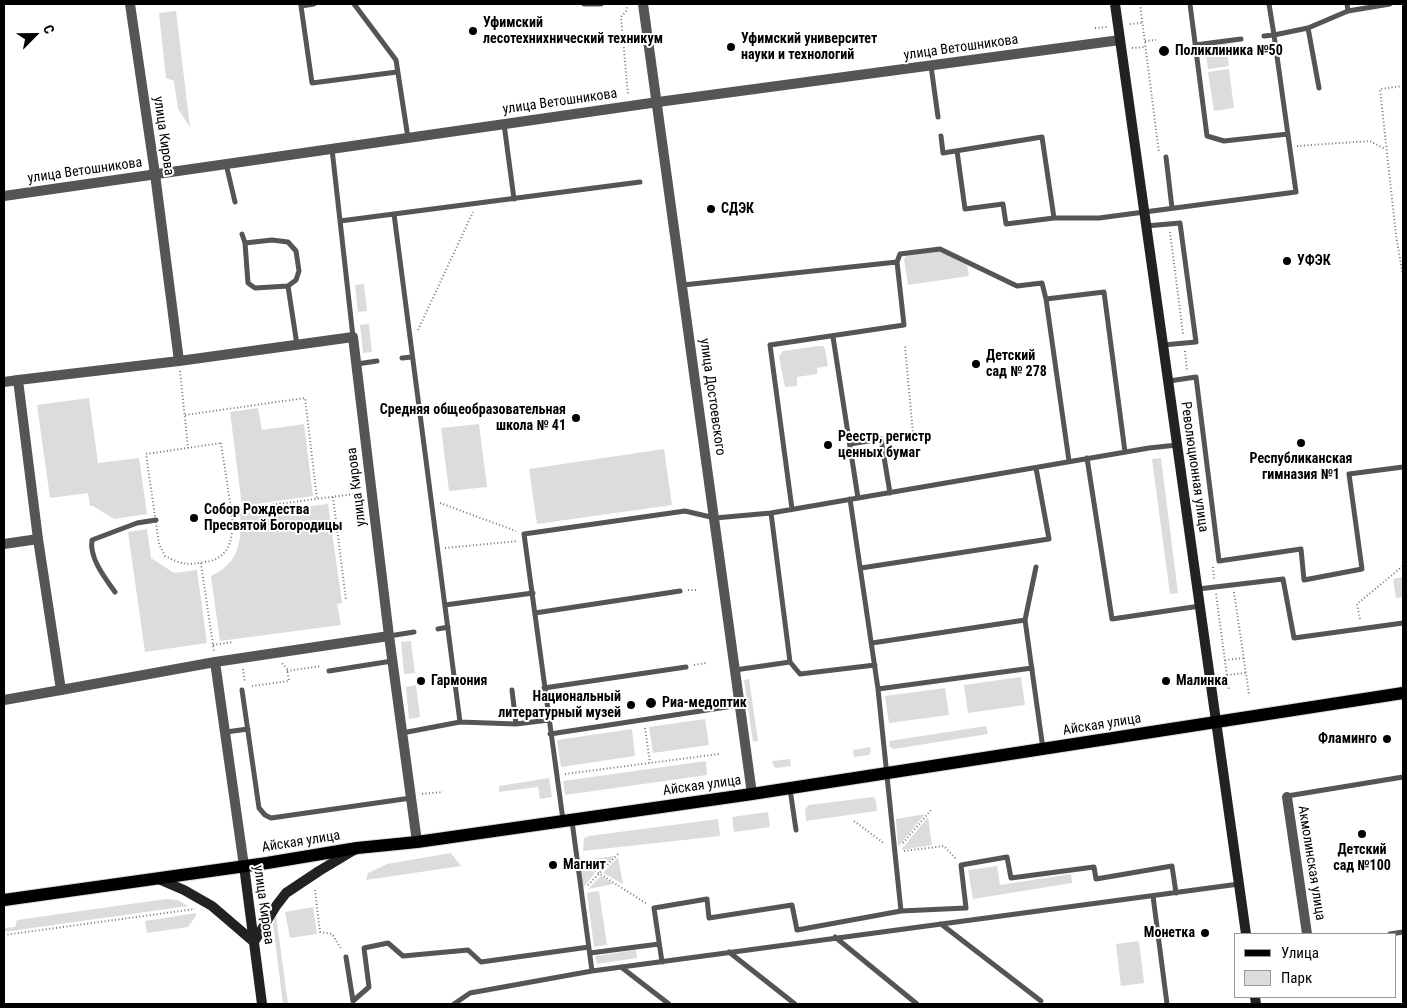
<!DOCTYPE html>
<html>
<head>
<meta charset="utf-8">
<style>
	body { margin:0 }
	#map { position:relative; width:1407px; height:1008px; overflow:hidden; background:#fff; font-family:"Roboto Condensed",sans-serif }
	canvas { display:block }
	.frame { position:absolute; inset:0; border:5px solid #000; pointer-events:none }
	.legend { position:absolute; left:1234px; top:933px; width:162px; height:65px; box-sizing:border-box; background:#fff; border:1px solid #999; margin:0; padding:6px 9px; list-style:none; font-size:15px; color:#000 }
	.legend li { display:flex; align-items:center; gap:10px; height:25px }
	.legend b { width:25px; border:1px solid #999 }
	.north { position:absolute; left:10px; top:10px; width:50px; height:50px; -webkit-text-stroke:4px #fff; paint-order:stroke; rotate:67deg; font-size:14px; font-weight:700; line-height:20px; text-align:center; color:#000 }
	.north::after { content:''; display:block; margin:auto; width:18px; height:22px; background:#000; clip-path:polygon(50% 0,100% 100%,50% 72%,0 100%) }
</style>
</head>
<body>
<div id="map">
<canvas width="1407" height="1008"></canvas>
<div class="frame"></div>
<ul class="legend">
<li><b style="height:6px;background:#000"></b>Улица</li>
<li><b style="height:14px;background:#dcdcdc"></b>Парк</li>
</ul>
<div class="north">С</div>
</div>
<script>
const context = document.querySelector('canvas').getContext('2d');
context.lineJoin = 'round';
function fill(path, color) {
  context.fillStyle = color;
  context.fill(path, 'evenodd');
}
function stroke(path, color, width, dash) {
  context.strokeStyle = color;
  context.lineWidth = width;
  context.lineCap = dash ? 'butt' : 'round';
  context.setLineDash(dash || []);
  context.stroke(path);
}
function label(font, color, halo, rows, align = 'center') {
  context.font = font + ' "Roboto Condensed",sans-serif';
  context.lineWidth = 4;
  context.setLineDash([]);
  context.textBaseline = 'middle';
  context.strokeStyle = halo;
  context.fillStyle = color;
  for (const [text, x, y, turn = 0] of rows) {
    context.save();
    context.translate(x, y);
    context.rotate((+turn || 0) * Math.PI / 180);
    context.textAlign = isNaN(turn) ? turn : align;
    if (halo) context.strokeText(text, 0, 0);
    context.fillText(text, 0, 0);
    context.restore();
  }
}
fill(new Path2D(`
	M176 11 190 127 178 109 174 81 166 78 159 13Z
	M1226 44 1229 66 1208 69 1205 47Z
	M1229 69 1234 108 1214 111 1208 72Z
	M940 251 967 265 969 276 908 285 904 259 906 256Z
	M364 284 367 311 358 312 355 285Z
	M369 324 372 352 363 353 360 325Z
	M818 346H823L825 349 828 366 817 368V374L797 377V386L785 387 779 357 783 351Z
	M89 398 98 463 139 458 147 514 114 519 93 506H90L88 493 50 498 37 405Z
	M258 408 262 430 304 424 313 496 242 506 230 412Z
	M479 424 487 487 449 491 441 428Z
	M664 449 672 505 537 524 529 469Z
	M1161 458 1178 593 1170 594 1152 459Z
	M328 504 342 603 337 604 341 625 220 641 211 576C239 563 242 542 240 514Z
	M147 529 151 558 174 573 197 570 207 643 145 652 128 532Z
	M1403 577V597L1396 598 1393 579Z
	M411 641 415 673 404 674 401 642Z
	M1021 677 1025 705 968 713 964 685Z
	M749 679 758 741 753 742 744 680Z
	M416 685 420 717 409 719 406 687Z
	M945 688 949 715 889 723 885 696Z
	M705 719 709 745 653 753 649 727Z
	M986 726 988 734 894 749 890 747 889 741Z
	M632 729 635 756 561 767 557 740Z
	M870 747 871 751 869 755 854 757 853 750Z
	M790 759 791 766 776 768 773 765 772 761Z
	M706 761 707 775 565 795 563 781Z
	M549 778 552 797 540 799 538 787 499 792V786Z
	M873 797 876 800 877 811 806 821 805 809 809 805Z
	M768 812 770 827 734 832 732 817Z
	M925 814 898 847 896 819Z
	M928 817 932 845 901 850Z
	M718 819 720 836 583 851 584 838 589 836Z
	M451 853 461 866 366 880 368 873 387 864Z
	M615 856 599 871 583 860Z
	M618 857 623 884 603 873Z
	M580 863 595 873 583 888Z
	M997 866 1000 885 1071 874 1072 883 973 899 968 870Z
	M601 876 614 884 588 889Z
	M599 891 607 945 594 947 587 893Z
	M166 899 178 900 188 906 4 932V928L15 927 17 920Z
	M313 907 317 934 290 938 285 912Z
	M196 913V916L188 927 147 933 145 921Z
	M276 915 288 1004H283L273 924Z
	M1139 941 1144 983 1121 986 1116 944Z
	M636 950 637 958 597 964 595 956Z`), '#dcdcdc');
const primary = new Path2D(`
	M4 900 267 863 357 848 417 842 752 794 1403 693`);
stroke(primary, '#dbdbdb', 14);
stroke(new Path2D(`
	M626 4 627 10 621 17 628 95
	M1140 4 1159 153
	M1130 24 1142 23
	M1095 28 1108 27
	M1145 41 1156 40
	M1132 48 1145 47
	M1403 86 1380 89 1396 235 1403 276
	M1297 146 1370 141 1385 149
	M1170 232 1183 334
	M418 330 473 212
	M1185 351 1187 371
	M180 371 188 448
	M185 415 305 398 317 499
	M888 438 913 434 905 346
	M221 443C223 458 226 473 228 489 232 514 242 557 205 562 186 565 183 565 165 556L159 544 146 454Z
	M1187 443 1197 441
	M333 497 346 600
	M440 503 516 531
	M231 510 362 493
	M445 548 518 541
	M201 563 214 652
	M1213 567 1214 579
	M688 590H696
	M1234 592 1249 694
	M1216 594 1229 691
	M1360 619 1357 604 1403 566
	M213 645 233 642
	M1225 660 1244 658
	M694 665 706 663
	M243 669 245 682
	M287 671 321 666
	M1227 675 1246 673
	M252 686 289 681 287 669 282 663
	M645 728 650 763
	M565 774 719 754
	M422 794 443 792
	M854 821 885 844
	M903 843 932 809
	M904 851 944 846 956 859
	M586 865 647 904
	M588 885 618 854
	M315 890 320 932 332 934 342 950
	M4 935 195 909`), '#777', 2, [1, 2.5]);
stroke(new Path2D(`
	M314 4 301 6 312 83 397 72
	M354 4 396 60 408 138
	M584 4H601
	M1190 4 1207 136 1224 141 1288 134
	M1347 4 1348 11
	M1308 28 1319 88
	M1264 36 1274 35 1269 4
	M1195 45 1241 39
	M931 66 938 117
	M504 124 514 199
	M941 136 943 153 1042 137 1054 218
	M332 149 353 337
	M957 151 965 209 1003 204 1006 224 1054 218H1099L1296 192 1274 35 1308 28 1348 11 1390 4
	M1166 157 1172 208
	M226 164 235 202
	M394 214 460 722
	M340 221 640 182
	M1146 226 1180 223 1196 342 1163 345
	M242 234 245 243
	M897 262 900 254 940 249 1017 286 1042 283 1046 299
	M683 285 897 262 904 325 770 345 792 509
	M288 286 255 288 248 283 245 243 272 240 288 242 296 251 299 271 296 280 288 286 297 345
	M833 337 858 498
	M402 358 412 357
	M357 364 377 361
	M1169 381 1196 377 1219 561 1301 549 1304 580 1362 569 1349 474 1403 467
	M850 444 881 439 890 493
	M1087 458 1112 619 1200 606
	M1069 461 1046 299 1104 292 1125 452
	M850 499 878 689 901 911
	M771 513 790 662
	M861 568 1049 539 1036 468
	M1198 589 1283 579 1294 638 1403 623
	M115 592C105 578 89 558 92 540L137 523 156 520
	M445 605 533 593
	M535 613 680 591
	M1025 620 1036 567
	M438 629 448 627
	M389 636 414 632
	M872 643 1025 620 1043 749
	M735 670 790 662 800 674 875 665
	M329 671 392 661
	M544 688 686 667
	M878 689 1032 668
	M242 690 259 808 265 815 271 818 411 798
	M512 690 516 724
	M226 732 248 729
	M402 733 460 722 516 724 549 720
	M550 734 740 705
	M790 789 796 830
	M1287 796 1403 777
	M563 820 524 534 685 511 715 518 771 513 1149 448 1177 445
	M572 821 592 971
	M1153 896 1167 1004
	M941 924 1041 1001
	M1390 934 1403 932
	M835 937 917 1004
	M729 952 795 1004
	M590 953 659 944
	M346 957 353 1001 369 987 364 948 388 943 403 956 468 950 481 962 589 947
	M662 962 654 908 707 899 709 918 792 905 797 930 901 911 966 908 961 865 1007 857 1011 878 1094 867 1096 879 1172 866 1176 893
	M621 967 669 1004
	M454 1004 470 993 592 971 1239 884`), '#555', 5);
stroke(new Path2D(`
	M4 196 658 102 1120 40
	M4 382 18 380
	M4 544 38 539
	M389 636 417 842
	M4 700 61 690
	M1287 797 1307 934`), '#555', 10);
stroke(new Path2D(`
	M130 4 155 174 179 361
	M643 4 752 794
	M353 337 389 636 215 662 61 690 38 539 18 380 179 361Z
	M215 662 244 866`), '#555', 10);
stroke(new Path2D(`
	M1115 4 1246 934
	M244 866 262 1004
	M156 878 184 890 212 906 254 942 276 906 286 893 319 871 354 850
	M1255 997 1256 1004`), '#222', 10);
stroke(primary, '#000', 12);
for (const [x, y, r, color] of [
	[473,31,5,"#000"],
	[731,47,5,"#000"],
	[1164,51,6,"#000"],
	[711,209,5,"#000"],
	[1287,261,5,"#000"],
	[976,364,5,"#000"],
	[576,418,5,"#000"],
	[1301,443,5,"#000"],
	[828,445,5,"#000"],
	[194,518,5,"#000"],
	[421,681,5,"#000"],
	[1166,681,5,"#000"],
	[651,703,6,"#000"],
	[631,705,5,"#000"],
	[1387,739,5,"#000"],
	[1362,834,5,"#000"],
	[553,865,5,"#000"],
	[1205,933,5,"#000"]
]) {
  const dot = new Path2D();
  dot.arc(x, y, r, 0, 2 * Math.PI);
  context.fillStyle = color;
  context.fill(dot);
  stroke(dot, '#fff', 2);
}
label('bold 14px', '#000', '#fff', [
	["Уфимский",483,23],
	["лесотехнихнический техникум",483,39],
	["Уфимский университет",741,39],
	["науки и технологий",741,55],
	["Поликлиника №50",1175,51],
	["СДЭК",721,209],
	["УФЭК",1297,261],
	["Детский",986,356],
	["сад № 278",986,372],
	["Средняя общеобразовательная",566,410,"right"],
	["школа № 41",566,426,"right"],
	["Реестр, регистр",838,437],
	["ценных бумаг",838,453],
	["Республиканская",1301,459,"center"],
	["гимназия №1",1301,475,"center"],
	["Собор Рождества",204,510],
	["Пресвятой Богородицы",204,526],
	["Гармония",431,681],
	["Малинка",1176,681],
	["Национальный",621,697,"right"],
	["литературный музей",621,713,"right"],
	["Риа-медоптик",662,703],
	["Фламинго",1377,739,"right"],
	["Детский",1362,850,"center"],
	["сад №100",1362,866,"center"],
	["Магнит",563,865],
	["Монетка",1195,933,"right"]
], 'left');
label('14px', '#000', '#fff', [
	["улица Ветошникова",961,48,-8],
	["улица Ветошникова",560,102,-8],
	["улица Кирова",163,136,82],
	["улица Ветошникова",85,171,-8],
	["улица Достоевского",712,397,82],
	["Революционная улица",1194,467,82],
	["улица Кирова",357,487,-97],
	["Айская улица",1102,725,-9],
	["Айская улица",702,786,-8],
	["Айская улица",301,842,-9],
	["Акмолинская улица",1311,863,81],
	["улица Кирова",263,905,82]
]);
</script>
</body>
</html>
